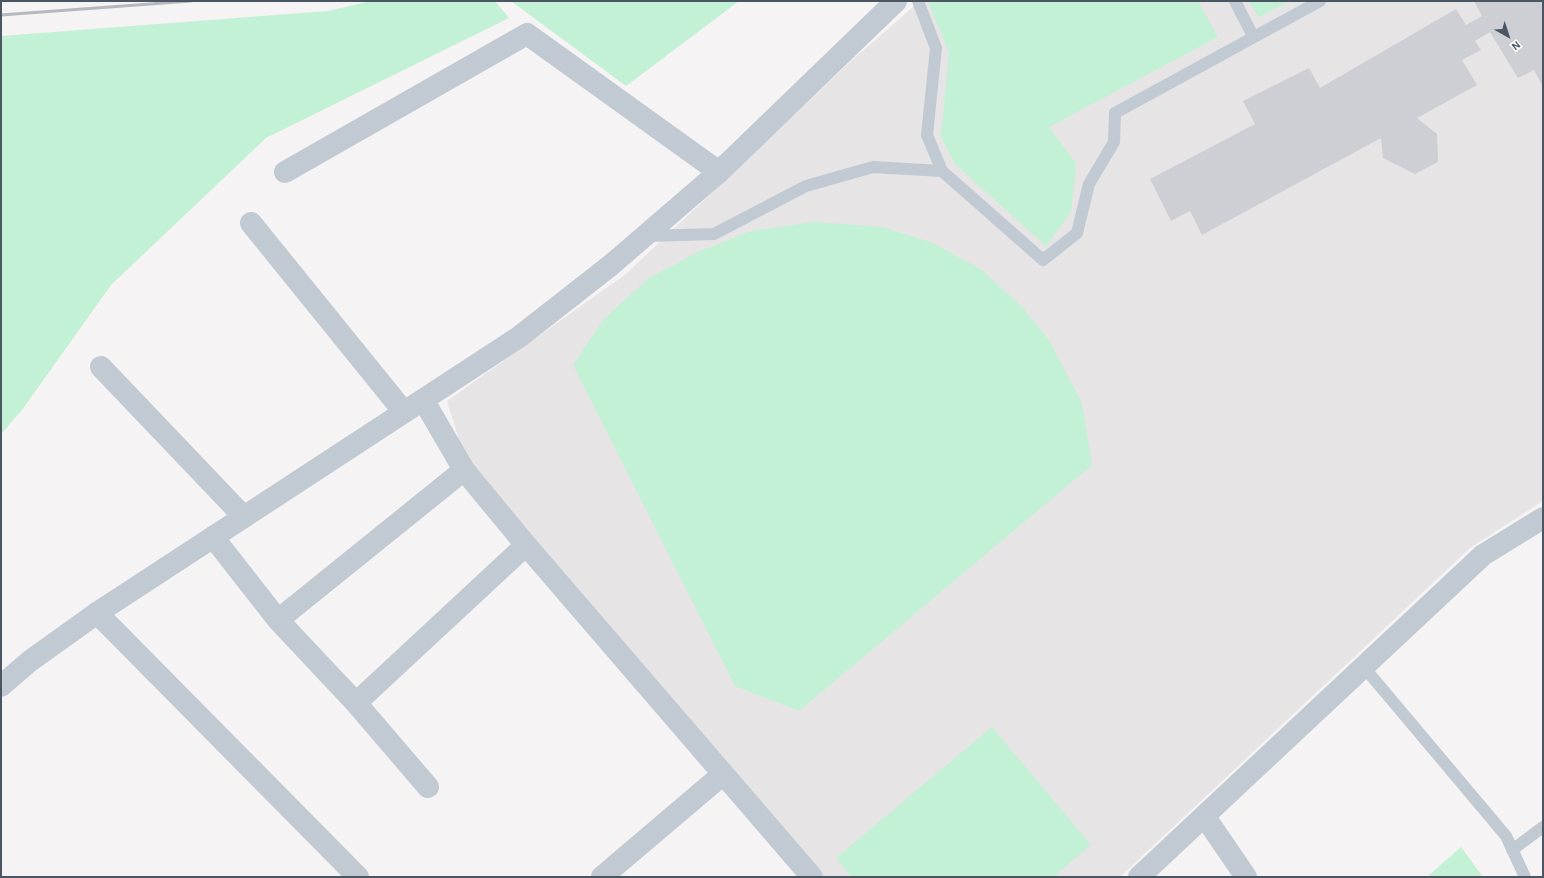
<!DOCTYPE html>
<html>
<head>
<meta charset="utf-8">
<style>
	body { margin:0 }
	#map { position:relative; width:1544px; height:878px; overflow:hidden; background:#f5f3f3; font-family:"Alegreya Sans",sans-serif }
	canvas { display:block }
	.frame { position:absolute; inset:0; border:2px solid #4a5661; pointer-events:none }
	.north { position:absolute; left:1488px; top:16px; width:40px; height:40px; -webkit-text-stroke:3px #fff; paint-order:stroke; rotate:141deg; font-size:11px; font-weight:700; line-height:16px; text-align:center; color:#4a5661 }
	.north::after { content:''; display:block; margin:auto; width:14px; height:18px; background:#4a5661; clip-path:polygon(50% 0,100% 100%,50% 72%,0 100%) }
</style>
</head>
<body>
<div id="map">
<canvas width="1544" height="878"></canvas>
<div class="frame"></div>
<div class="north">N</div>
</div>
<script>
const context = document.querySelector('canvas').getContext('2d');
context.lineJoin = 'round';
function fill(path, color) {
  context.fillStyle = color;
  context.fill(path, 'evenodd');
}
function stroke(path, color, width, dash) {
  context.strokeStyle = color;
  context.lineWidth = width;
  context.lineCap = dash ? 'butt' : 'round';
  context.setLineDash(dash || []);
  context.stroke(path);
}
fill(new Path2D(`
	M920 1H1543V501L1470 548 1120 877H823L464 456 447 401 626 274 851 61Z`), '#e6e4e5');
fill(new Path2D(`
	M371 1H495L509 18 266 138 111 285 22 410 1 434V36L328 11Z
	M511 1H739L626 86Z
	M933 1H1198L1218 37 1049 127 1076 163 1071 212 1046 246 955 164 941 137 949 52 929 4Z
	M1249 1H1289L1259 17Z
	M814 222 883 227 933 243 982 270 1022 307 1049 340 1082 403 1092 465 799 711 735 686 573 365 604 319 649 278 698 252 751 231Z
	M992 727 1091 845 1053 877H852L836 858Z
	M1461 847 1483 877H1427Z`), '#c3f1d5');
fill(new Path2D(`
	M1474 1H1543V87L1534 70 1518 78 1490 32 1475 41 1481 50 1462 60 1477 85 1417 118 1437 134 1438 162 1415 174 1383 158 1381 138 1202 235 1190 211 1171 221 1150 179 1255 124 1243 101 1309 68 1320 88 1456 9 1466 25 1482 16Z`), '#cdcfd5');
stroke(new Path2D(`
	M918 1 936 48 927 135 942 171 1043 260 1077 233 1089 184 1114 142 1115 113 1320 1
	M1235 1 1253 36
	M646 236 714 234 806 186 873 167 942 171
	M1363 666 1506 836 1525 877
	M1512 850 1543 827`), '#c1cad2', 12);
stroke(new Path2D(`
	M285 172 527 34 719 172
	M251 223 404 412
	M101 367 244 517
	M424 401 464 470 526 545 812 877
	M213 537 278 620 356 703 428 787
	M97 613 358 877
	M278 620 464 470
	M356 703 526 545
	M1205 817 1246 877
	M602 877 722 775`), '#c1cad2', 22);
stroke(new Path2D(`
	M1 686 30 661 97 613 519 337 611 265 719 172 896 1
	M1139 877 1483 555 1543 518`), '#c1cad2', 22);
stroke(new Path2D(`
	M1 15 191 1`), '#b5b8bd', 3);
</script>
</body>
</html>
